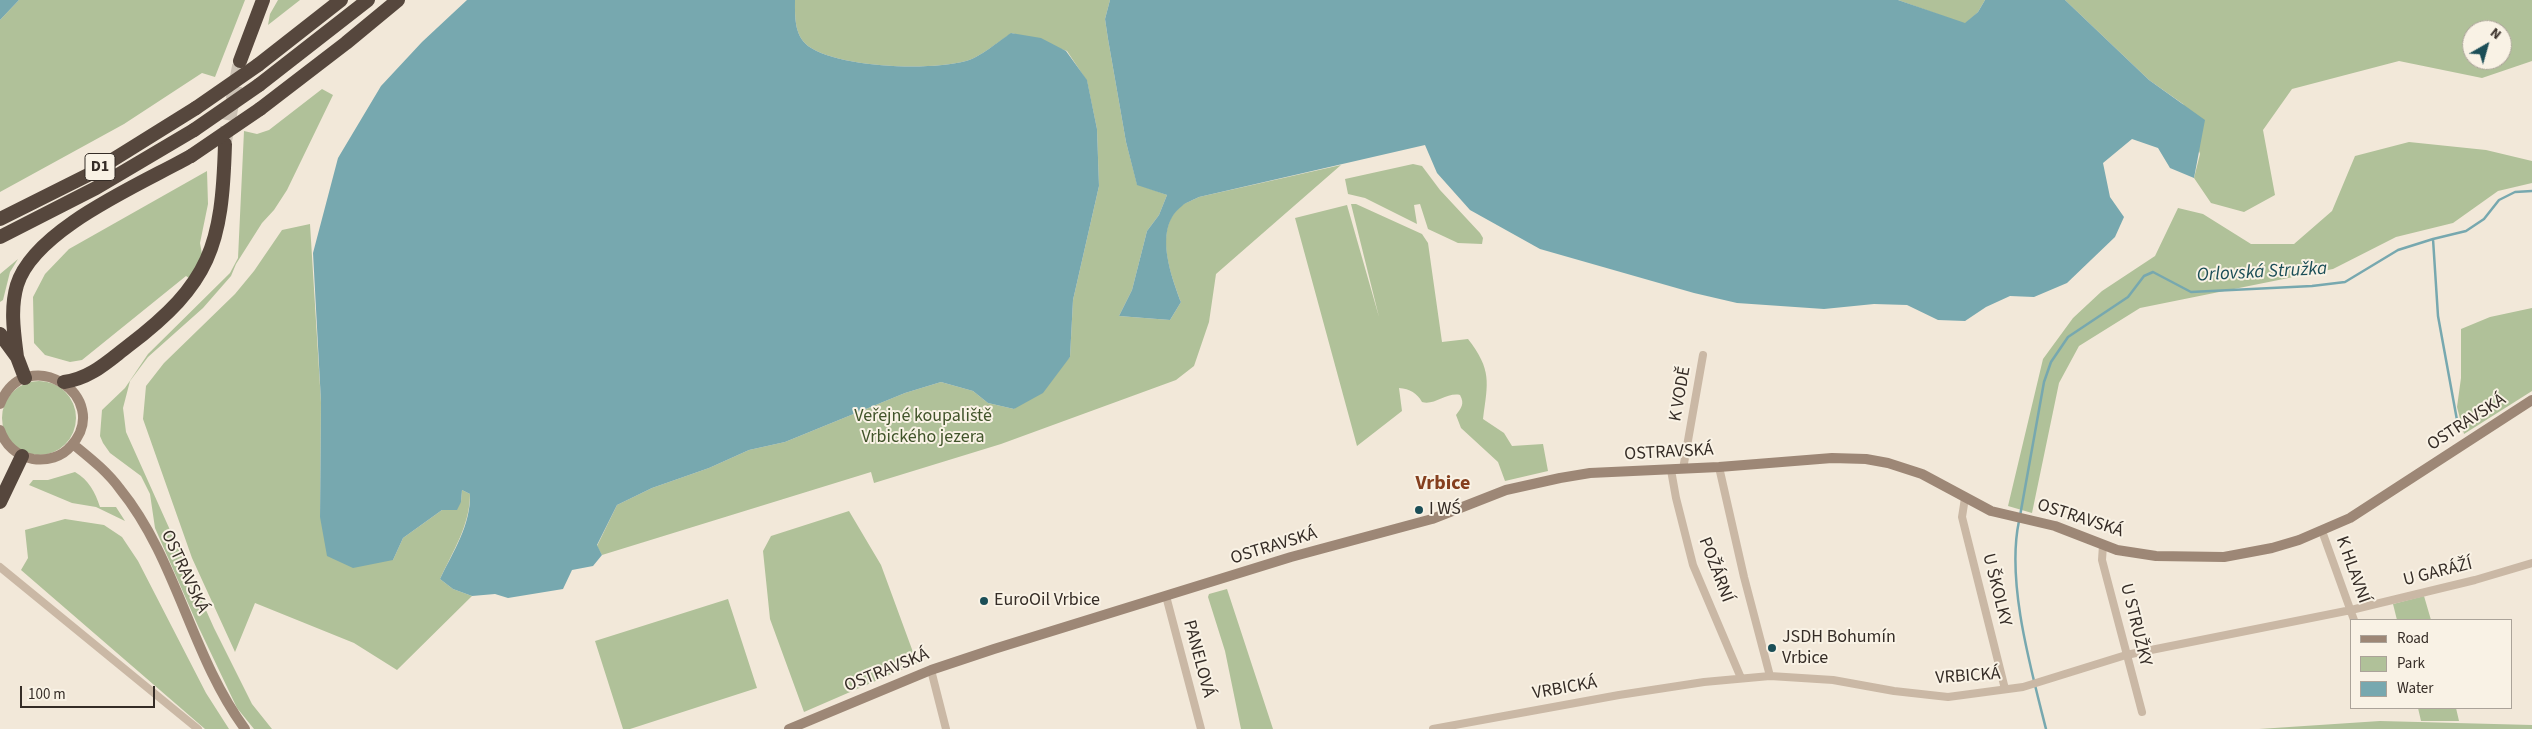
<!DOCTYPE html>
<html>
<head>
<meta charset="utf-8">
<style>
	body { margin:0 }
	#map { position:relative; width:2532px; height:729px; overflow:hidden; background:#f2e8d9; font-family:"Source Sans 3",sans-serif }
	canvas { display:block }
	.legend { position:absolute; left:2350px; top:619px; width:162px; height:90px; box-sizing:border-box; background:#f9f2e5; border:1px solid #aba399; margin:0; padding:6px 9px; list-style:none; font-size:15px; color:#352c26 }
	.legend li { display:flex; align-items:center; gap:10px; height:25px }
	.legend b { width:25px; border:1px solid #aba399 }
	.north { position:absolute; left:2462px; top:20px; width:50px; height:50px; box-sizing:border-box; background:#f9f2e5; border:1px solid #aba399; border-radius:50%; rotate:38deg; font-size:14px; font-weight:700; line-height:20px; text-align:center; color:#352c26 }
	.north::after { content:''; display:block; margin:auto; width:18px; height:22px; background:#1b4e57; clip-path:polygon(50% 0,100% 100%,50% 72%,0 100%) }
	.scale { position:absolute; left:20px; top:686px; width:135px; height:22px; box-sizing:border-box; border:2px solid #352c26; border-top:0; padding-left:6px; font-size:15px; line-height:18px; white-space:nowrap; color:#352c26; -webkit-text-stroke:4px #f9f2e5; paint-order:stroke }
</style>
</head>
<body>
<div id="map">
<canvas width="2532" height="729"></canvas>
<ul class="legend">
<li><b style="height:6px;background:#9d8776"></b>Road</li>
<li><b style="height:14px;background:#b0c199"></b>Park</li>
<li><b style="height:14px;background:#77a8af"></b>Water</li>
</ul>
<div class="north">N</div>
<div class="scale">100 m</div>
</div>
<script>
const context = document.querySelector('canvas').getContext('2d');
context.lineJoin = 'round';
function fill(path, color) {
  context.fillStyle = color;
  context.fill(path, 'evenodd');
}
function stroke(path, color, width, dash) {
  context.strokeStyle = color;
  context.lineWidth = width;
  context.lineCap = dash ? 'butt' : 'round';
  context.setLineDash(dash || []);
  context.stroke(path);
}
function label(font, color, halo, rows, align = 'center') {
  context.font = font + ' "Source Sans 3",sans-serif';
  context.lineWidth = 4;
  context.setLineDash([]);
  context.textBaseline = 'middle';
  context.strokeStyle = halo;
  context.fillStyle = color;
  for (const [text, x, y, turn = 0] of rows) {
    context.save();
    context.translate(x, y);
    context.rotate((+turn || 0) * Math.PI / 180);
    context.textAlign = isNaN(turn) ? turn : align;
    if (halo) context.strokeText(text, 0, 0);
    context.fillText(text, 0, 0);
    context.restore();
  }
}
fill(new Path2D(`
	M19 0H245L215 77 202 73 124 124 0 192V20Z
	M278 0H300L268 25 270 14Z
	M795 0H1110L1105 19 1108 39 1126 142 1137 184 1167 195 1159 215 1147 231 1132 290 1119 316 1170 320 1181 302C1171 275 1153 229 1181 206 1186 202 1194 200 1199 197L1341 165 1216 274 1209 322 1194 366 1176 380 1001 444 874 483 871 472 602 555 597 546 617 505 652 488 709 468 749 450 785 442 905 393 941 382 973 391 988 403 1014 409 1070 357 1073 300 1099 186 1097 129 1087 81 1067 51 1012 33C999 41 979 58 966 61 930 71 839 68 808 46 794 35 795 16 795 0Z
	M1898 0H1985L1978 12 1965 24Z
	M2065 0H2532V61L2482 78 2399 61 2292 89 2263 130 2275 195 2244 212 2211 203 2194 178 2200 154 2183 104 2149 80ZM2472 30H2502V60H2472Z
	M322 89 333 95 287 190 274 210 262 223 236 264 231 276 203 308 148 357 130 381 123 408 126 432 214 628 252 704 272 729H254L237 708 198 626 155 528 150 494 141 476 110 453 103 443 100 436 102 410 125 388 148 354 230 273 238 258 244 131 257 134 269 130Z
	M2409 142 2486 150 2532 161V183L2498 191 2453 223 2396 237 2333 269 2140 308 2079 346 2059 383 2032 513 2008 506 2043 359 2073 318 2102 291 2155 256 2178 208 2203 214 2251 244H2294L2332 211 2355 156Z
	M1413 164 1422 166 1440 190 1480 233 1483 238 1482 244 1458 243 1428 229 1420 204 1414 205 1417 224 1365 198 1348 194 1345 179Z
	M207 171 208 204 200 243 203 260 192 280 186 276 82 360 70 362 45 355 34 343 33 297 45 274 69 249Z
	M1351 204H1356L1422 234 1428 243 1442 342 1468 339C1492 370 1488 382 1483 419L1504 433 1512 446 1543 444 1548 471 1505 481 1498 462 1461 428 1456 415C1461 408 1465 404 1460 395 1447 392 1434 406 1422 402 1417 393 1410 389 1399 388L1402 411 1357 446 1295 218 1347 205 1379 317Z
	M310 224 321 402 320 517 393 560 403 538 442 510 461 502 462 490 470 494C470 525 453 551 440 579L453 589 472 596 397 670 354 643 255 603 235 652 192 558 143 419 146 386 164 363 235 294 254 271 282 230Z
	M18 259 10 272 3 300 0 302V274Z
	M2532 308V391L2464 434 2457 407 2461 378V329L2490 317Z
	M2 418a37 37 0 1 1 74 0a37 37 0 1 1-74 0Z
	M75 472C89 480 95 492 100 507H116L125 521 96 507 72 503 29 485 33 480H48Z
	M849 511 881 565 917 663 804 712 770 619 763 551 771 536Z
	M65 519 104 525 122 537 138 561 206 693 229 729H205L21 570 28 558 25 530Z
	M1227 589 1273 729H1241L1225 651 1208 597 1209 594Z
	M2424 596 2431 620H2397L2393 604Z
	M728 599 757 688 630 729H623L595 641Z
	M2418 708H2456L2459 721H2421Z
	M2380 721 2532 725V729H2259Z`), '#b0c199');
fill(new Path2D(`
	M0 0H19L0 20Z
	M467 0H795C795 16 794 35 808 46 839 68 930 71 966 61 979 58 999 41 1011 33L1041 38 1066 51 1087 80 1097 129 1099 186 1073 300 1070 357 1043 393 1014 409 988 403 973 391 941 382 905 393 785 442 749 450 709 468 652 488 617 505 597 545 602 555 593 566 572 570 563 589 508 598 495 594 472 596 453 589 440 579C453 552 471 525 470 494L462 490 461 502 457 510H442L403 538 393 560 353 568 327 556 320 517 321 402 313 253 338 158 381 86 422 42Z
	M1110 0H1898L1965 23 1978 12 1985 0H2065L2149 80 2205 120 2194 178 2170 168 2158 148 2132 139 2103 163 2110 197 2124 217 2115 237 2067 283 2034 297 2010 296 1986 307 1965 321 1938 320 1907 305 1874 304 1824 309 1737 303 1694 293 1540 249 1470 210 1437 173 1425 145 1199 197C1194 200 1186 202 1182 206 1153 228 1171 275 1181 302L1170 320 1119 316 1132 290 1147 231 1159 215 1167 195 1137 185 1126 142 1108 39 1105 19Z`), '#77a8af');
stroke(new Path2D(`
	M2433 239 2438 316 2459 431
	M2020 516 2044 382 2051 362 2068 337 2128 297 2144 276 2153 272 2191 292 2312 286 2345 282 2398 250 2433 239 2466 231 2484 219 2499 200 2515 192 2532 191
	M2019 521C2006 582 2031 669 2046 729`), '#77a8af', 2.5);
stroke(new Path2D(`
	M225 141 240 61`), '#ccc2b5', 14, [14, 7]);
stroke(new Path2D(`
	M1719 467 1744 577 1770 676
	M1683 469 1703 355
	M1671 470 1676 498 1693 565 1741 678
	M1965 498 1962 517 2005 689
	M2322 531 2354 620
	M2103 545 2102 560 2142 712
	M0 567 198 729
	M1166 596 1201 729
	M931 670 946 729
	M1433 729 1619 695 1704 682 1770 676 1833 680 1894 691 1948 697 2023 687 2126 655 2351 610 2475 580 2532 563`), '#cab8a5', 8);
stroke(new Path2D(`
	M0 404C26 340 115 397 71 446 62 457 47 461 33 459 17 456 5 445 0 430
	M73 444C90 458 107 471 120 489 177 559 191 656 245 729
	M789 729 931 670 994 649 1291 557 1432 519 1506 490 1560 478 1590 473 1719 467 1832 458 1866 459 1888 463 1922 474 1991 511 2055 526 2117 550 2156 556 2224 557 2272 548 2299 540 2350 518 2532 400`), '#9d8776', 10);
stroke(new Path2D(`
	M240 61 263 0
	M258 65 341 0
	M259 85 368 0
	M260 109 346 43 398 0
	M0 219 90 174 196 108
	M0 237 96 188 194 130
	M0 334 17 357 25 378
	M17 357C14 333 10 309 17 285 34 229 141 184 191 156
	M64 382C91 378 107 362 128 346 211 283 222 246 225 144
	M0 502 22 456`), '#56473d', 14);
stroke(new Path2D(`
	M196 108 258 65
	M194 130 259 85
	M191 156 260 109`), '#56473d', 14);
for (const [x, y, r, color] of [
	[1419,510,5,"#1b4e57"],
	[984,601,5,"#1b4e57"],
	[1772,648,5,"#1b4e57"]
]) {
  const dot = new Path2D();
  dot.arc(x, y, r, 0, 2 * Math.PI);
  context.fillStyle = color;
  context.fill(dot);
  stroke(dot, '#f9f2e5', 2);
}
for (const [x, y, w] of [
	[100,167,30]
]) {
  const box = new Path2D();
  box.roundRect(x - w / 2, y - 13.5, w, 27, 4);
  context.fillStyle = '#f9f2e5';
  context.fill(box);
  stroke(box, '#352c26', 1);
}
label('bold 16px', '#352c26', null, [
	["D1",100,167]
]);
label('18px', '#352c26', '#f9f2e5', [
	["K VODĚ",1681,394,-80],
	["OSTRAVSKÁ",2467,423,-33],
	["OSTRAVSKÁ",1669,453,-3],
	["OSTRAVSKÁ",2080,519,18],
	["OSTRAVSKÁ",1274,547,-17],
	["POŽÁRNÍ",1715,570,69],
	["K HLAVNÍ",2352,570,70],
	["OSTRAVSKÁ",184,572,65],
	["U GARÁŽÍ",2438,573,-14],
	["U ŠKOLKY",1996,590,76],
	["U STRUŽKY",2135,625,76],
	["PANELOVÁ",1198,659,75],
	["OSTRAVSKÁ",887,671,-22],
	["VRBICKÁ",1968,677,-4],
	["VRBICKÁ",1565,689,-10]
]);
label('18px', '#41542a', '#f9f2e5', [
	["Veřejné koupaliště",923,417],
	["Vrbického jezera",923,438]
]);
label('18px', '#352c26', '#f9f2e5', [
	["I WŚ",1429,510],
	["EuroOil Vrbice",994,601],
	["JSDH Bohumín",1782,638],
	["Vrbice",1782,659]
], 'left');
label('italic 19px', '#1b4e57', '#f9f2e5', [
	["Orlovská Stružka",2262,273,-3]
]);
label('bold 20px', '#853f1e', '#f9f2e5', [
	["Vrbice",1443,485]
]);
</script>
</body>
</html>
